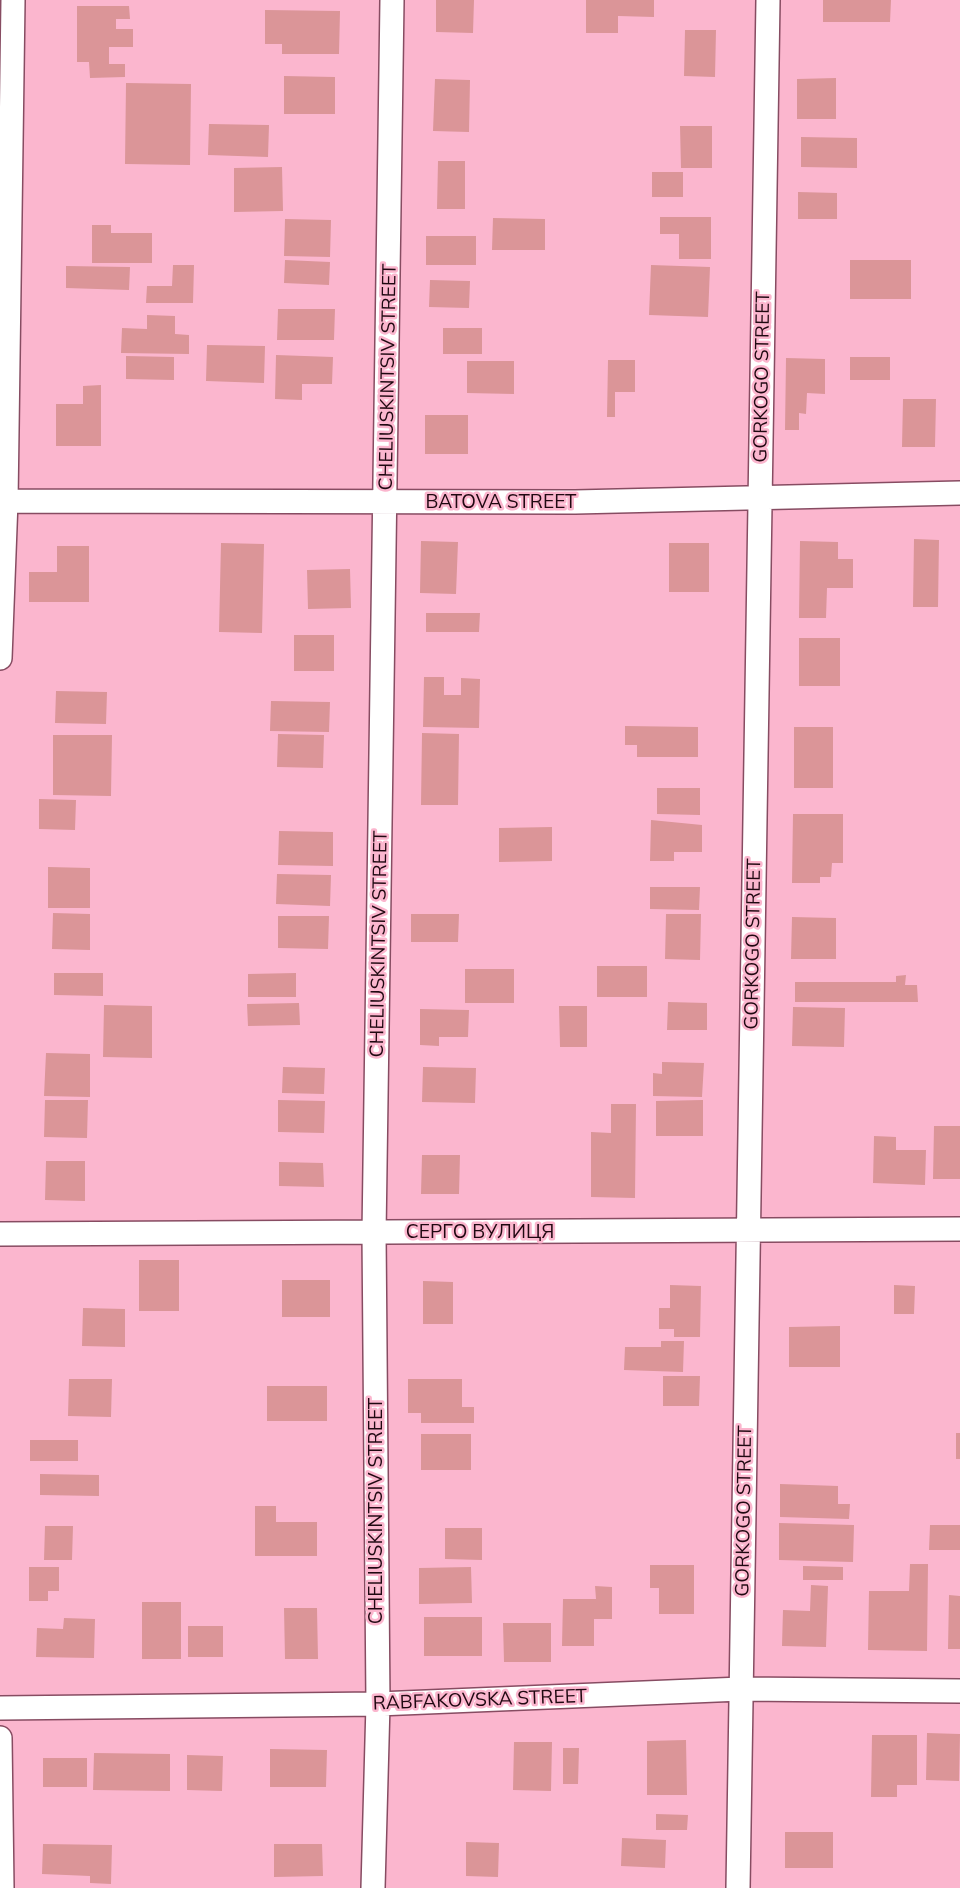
<!DOCTYPE html>
<html>
<head>
<meta charset="utf-8">
<style>
	body { margin:0 }
	canvas { display:block; background:#fbb6ce }
</style>
</head>
<body>
<canvas width="960" height="1888"></canvas>
<script>
const context = document.querySelector('canvas').getContext('2d');
context.lineJoin = 'round';
function fill(path, color) {
  context.fillStyle = color;
  context.fill(path, 'evenodd');
}
function stroke(path, color, width, dash) {
  context.strokeStyle = color;
  context.lineWidth = width;
  context.lineCap = dash ? 'butt' : 'round';
  context.setLineDash(dash || []);
  context.stroke(path);
}
function label(font, color, halo, rows, align = 'center') {
  context.font = font + ' Mulish,sans-serif';
  context.lineWidth = 5;
  context.setLineDash([]);
  context.textBaseline = 'middle';
  context.strokeStyle = halo;
  context.fillStyle = color;
  for (const [text, x, y, turn = 0] of rows) {
    context.save();
    context.translate(x, y);
    context.rotate((+turn || 0) * Math.PI / 180);
    context.textAlign = isNaN(turn) ? turn : align;
    if (halo) context.strokeText(text, 0, 0);
    context.fillText(text, 0, 0);
    context.restore();
  }
}
fill(new Path2D(`
	M436 0H474L473 33 436 32Z
	M586 0H654V17L618 16V33H586Z
	M823 0H891L890 22H823Z
	M77 6H129L130 19H116V29H133V47H109V64H125V77L90 78 89 62H77Z
	M265 10 340 11 339 54H282V44H265Z
	M685 30H716L715 77 684 76Z
	M284 76 335 77V114H284Z
	M836 78V119H797V79Z
	M435 79 470 80 469 132 433 131Z
	M126 83 191 84 190 165 125 164Z
	M209 124 269 125 268 157 208 155Z
	M680 126H712V168H681Z
	M801 137 857 138V168L801 167Z
	M438 161H465V209H437Z
	M282 167 283 211 234 212V168Z
	M652 172H683V197H652Z
	M798 192 837 193V219H798Z
	M660 217H711V259H679V234H660Z
	M493 218 545 219V250H492Z
	M285 219 331 220 330 257 284 256Z
	M92 225H111V233H152V263H92Z
	M426 236H476V265H426Z
	M285 260 330 262 329 285 284 283Z
	M850 260H911V299H850Z
	M173 265H194L193 303H146L147 286H172Z
	M651 265 710 267 708 317 649 315Z
	M66 266 130 267 129 290 66 288Z
	M430 280 470 281 469 308 429 307Z
	M278 309H335L334 340H277Z
	M147 315 175 316V334L189 335V354L121 353 122 328 147 329Z
	M443 328H482V354H443Z
	M207 345 265 346 264 383 206 381Z
	M276 355 333 357 332 384H302V400L275 399Z
	M126 356 174 357V380L126 379Z
	M850 357H890V380H850Z
	M786 358 825 359V394L807 393 806 414 799 413V430H785Z
	M608 360H635V392H615V417H607Z
	M467 361H514V394L467 393Z
	M101 385V446H56V404H83V386Z
	M903 399H936L935 447H902Z
	M425 415H468V454H425Z
	M914 539 939 540 938 607H913Z
	M421 541 458 542 456 594 420 593Z
	M800 541 838 542V559H853V588H827L826 618H799Z
	M221 543 264 544 262 633 219 632Z
	M669 543H709V592H669Z
	M57 546H89V602H29V572H57Z
	M350 569 351 608 308 609 307 570Z
	M426 613H480L479 632H426Z
	M294 635H334V671H294Z
	M799 638H840V686H799Z
	M424 677H444V695H461V678L480 679 479 728 423 727Z
	M56 691 107 692 106 724 55 723Z
	M271 701 330 702 329 732 270 731Z
	M625 726 698 727V757H637V745H625Z
	M794 727H833V788H794Z
	M422 733 459 734 458 805H421Z
	M278 734 324 735 323 768 277 767Z
	M53 735H112L111 796 53 795Z
	M657 788H700V815L657 814Z
	M39 799 76 800 75 830 39 829Z
	M793 814H843V863H832L831 877H820V883H792Z
	M651 820 702 825V852H674V861H650Z
	M552 827V861L499 862V828Z
	M279 831 333 832V866L278 865Z
	M48 867 90 868V908H48Z
	M277 874 331 875 330 906 276 904Z
	M650 887H700L699 910 650 909Z
	M53 913 90 914V950L52 949Z
	M411 914H459L458 942H411Z
	M666 914H701L700 960 665 959Z
	M278 916H329L328 949 278 948Z
	M792 917 836 918V959H791Z
	M597 966H647V997H597Z
	M465 969H514V1003H465Z
	M54 973H103V996L54 995Z
	M296 973V997H248V974Z
	M906 975 905 985H917L918 1002H795V982H896V976Z
	M668 1002 707 1003V1030H667Z
	M299 1003 300 1025 248 1026 247 1004Z
	M104 1005 152 1006V1058L103 1057Z
	M559 1006H587V1047H560Z
	M793 1007 845 1008 844 1047 792 1046Z
	M420 1009 469 1010 468 1037H439V1046L420 1045Z
	M46 1053 90 1054V1097L44 1096Z
	M662 1062 704 1063 702 1097 653 1096V1073L662 1074Z
	M283 1067 325 1068 324 1094 282 1093Z
	M423 1067 476 1068 475 1103 422 1102Z
	M45 1100H88L87 1138 44 1137Z
	M278 1100 325 1101 324 1133 278 1132Z
	M703 1100V1136H656V1101Z
	M611 1104H636L635 1198 591 1197V1132L611 1133Z
	M934 1126H960V1179H933Z
	M874 1136 896 1137V1150H926L925 1185 873 1183Z
	M422 1155H460L459 1194H421Z
	M46 1161H85V1201L45 1200Z
	M279 1162 323 1163 324 1187 279 1186Z
	M139 1260H179V1311H139Z
	M282 1280H330V1317H282Z
	M423 1281 453 1282V1324H423Z
	M670 1285 701 1286 700 1337H674V1329H659V1308H670Z
	M894 1285 915 1286 914 1314H894Z
	M83 1308 125 1309V1347L82 1346Z
	M840 1326V1367H789V1327Z
	M661 1341H684L683 1372 624 1370 625 1347H661Z
	M663 1376H700L699 1406H663Z
	M69 1379H112L111 1417 68 1416Z
	M408 1379H462V1407H474V1423H421V1413H408Z
	M267 1386H327V1421H267Z
	M956 1433H960V1459H956Z
	M421 1434H471V1470H421Z
	M30 1440H78V1461H30Z
	M40 1474 99 1475V1496L40 1495Z
	M780 1484 838 1486V1504H850L849 1519 780 1517Z
	M255 1506H276V1522H317V1556H255Z
	M779 1523 854 1525 853 1562 779 1560Z
	M930 1525H960V1550H929Z
	M45 1526H73L72 1560H44Z
	M445 1528H482V1560L445 1559Z
	M910 1564H928L927 1651 868 1650 869 1591H909Z
	M650 1565H694V1614H659V1588H650Z
	M803 1566 843 1567V1580H803Z
	M29 1567H59V1591H48V1601H29Z
	M471 1567 472 1603 419 1604V1568Z
	M811 1585 828 1586 826 1647 782 1646 783 1610 810 1611Z
	M595 1586 612 1587V1619H594V1646H562L563 1599H596Z
	M949 1595 960 1596V1649H948Z
	M142 1602H181V1659H142Z
	M284 1608H317L318 1659H285Z
	M424 1617H482V1656H424Z
	M64 1618 95 1619 94 1658 36 1657 37 1628 63 1629Z
	M503 1623H551V1662H504Z
	M188 1626H223V1657H188Z
	M927 1733 960 1734 959 1781 926 1780Z
	M872 1735H917V1785H897V1797H871Z
	M686 1740 687 1795H647V1741Z
	M514 1742H552L551 1791 513 1790Z
	M563 1748H579L578 1784H563Z
	M270 1749 327 1750 326 1787H270Z
	M94 1753 170 1754V1791L93 1790Z
	M187 1755 223 1756 222 1791 187 1790Z
	M43 1758H87V1787H43Z
	M656 1814 688 1815 687 1830H656Z
	M785 1832H833V1868H785Z
	M622 1838 666 1840 665 1868 621 1866Z
	M466 1842 499 1843 498 1877 466 1876Z
	M43 1844 112 1845 111 1884 90 1883V1876L42 1874Z
	M274 1844H322L323 1876 274 1877Z`), '#db9598');
const minor = new Path2D(`
	M0 501 575 502 960 493
	M0 658 6 501 13 0
	M0 1234 960 1229
	M0 1708 378 1704 741 1689 960 1691
	M0 1738 2 1888
	M373 1888 378 1704 374 1233 392 0
	M738 1888 768 0`);
stroke(minor, '#874c62', 26);
stroke(minor, '#fff', 23);
label('19px', '#1f0811', '#fbb6ce', [
	["CHELIUSKINTSIV STREET",388,377,-89],
	["GORKOGO STREET",762,377,-89],
	["BATOVA STREET",501,502],
	["CHELIUSKINTSIV STREET",379,944,-89],
	["GORKOGO STREET",753,944,-89],
	["СЕРГО ВУЛИЦЯ",480,1232],
	["CHELIUSKINTSIV STREET",376,1511,-90],
	["GORKOGO STREET",744,1511,-89],
	["RABFAKOVSKA STREET",480,1700,-2]
]);
</script>
</body>
</html>
